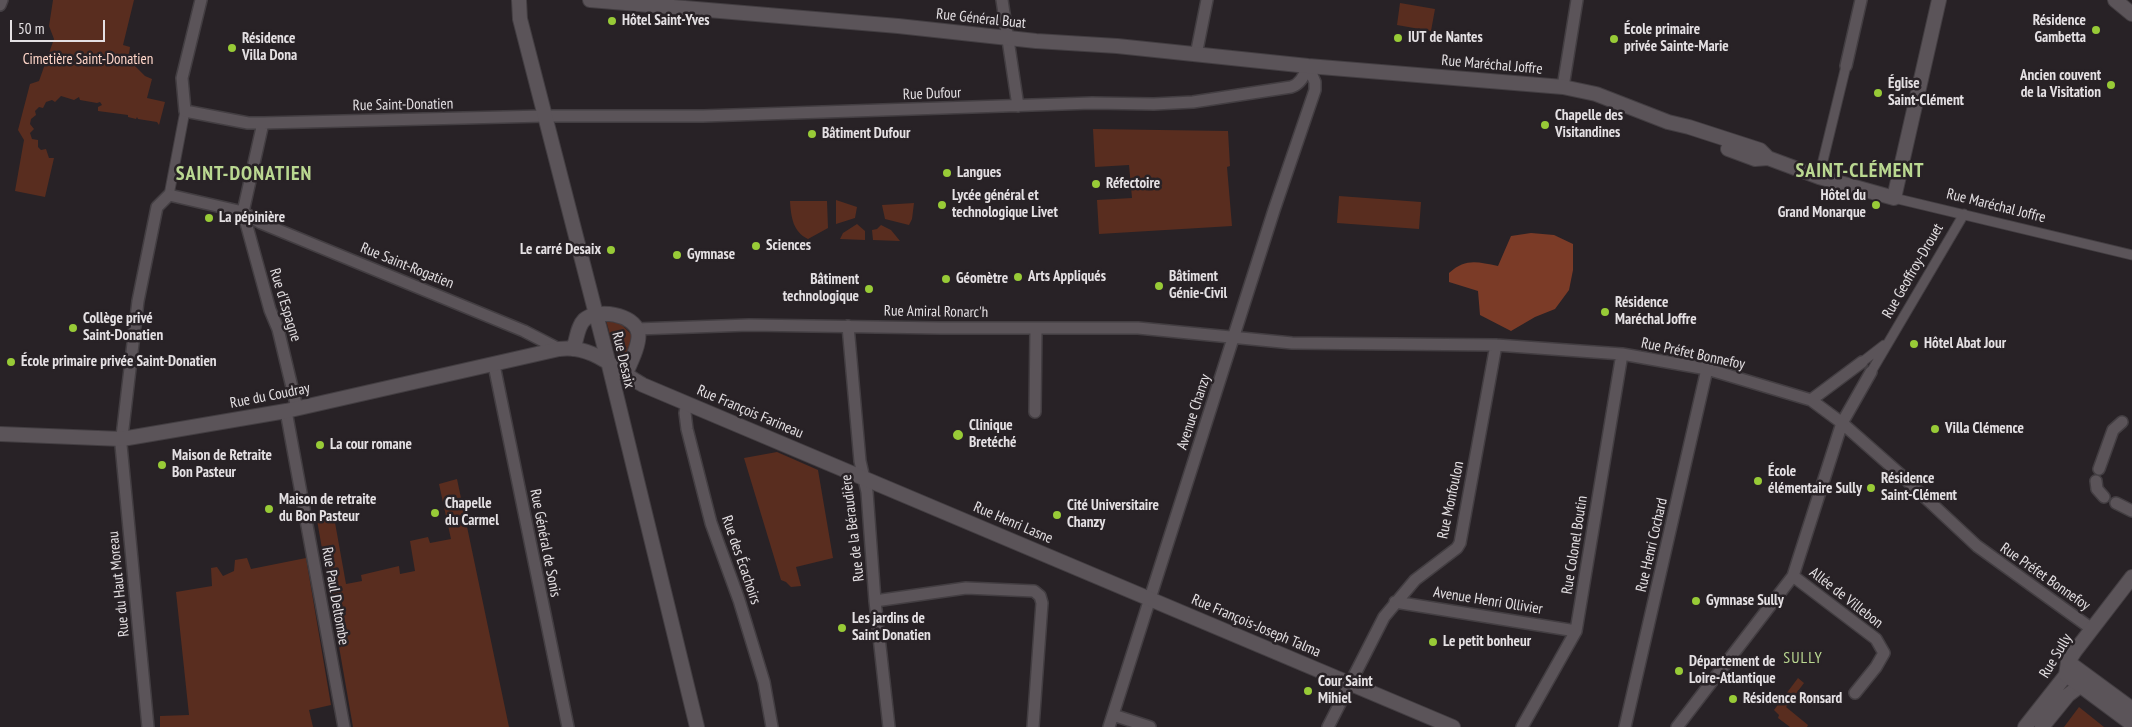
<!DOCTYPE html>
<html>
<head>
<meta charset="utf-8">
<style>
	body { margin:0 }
	#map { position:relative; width:2132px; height:727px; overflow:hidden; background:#282226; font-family:"PT Sans Narrow",sans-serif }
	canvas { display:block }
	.scale { position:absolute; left:10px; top:20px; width:95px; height:22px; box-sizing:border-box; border:2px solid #e4e0e3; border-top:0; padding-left:6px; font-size:15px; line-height:18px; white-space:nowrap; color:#e4e0e3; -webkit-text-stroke:4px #282226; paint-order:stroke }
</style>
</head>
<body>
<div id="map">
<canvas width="2132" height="727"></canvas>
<div class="scale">50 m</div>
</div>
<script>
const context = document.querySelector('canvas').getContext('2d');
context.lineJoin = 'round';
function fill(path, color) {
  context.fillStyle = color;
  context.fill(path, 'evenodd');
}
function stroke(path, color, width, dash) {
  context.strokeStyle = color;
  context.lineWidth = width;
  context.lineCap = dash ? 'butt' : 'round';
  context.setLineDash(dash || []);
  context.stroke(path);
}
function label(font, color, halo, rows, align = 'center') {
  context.font = font + ' "PT Sans Narrow",sans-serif';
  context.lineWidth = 5;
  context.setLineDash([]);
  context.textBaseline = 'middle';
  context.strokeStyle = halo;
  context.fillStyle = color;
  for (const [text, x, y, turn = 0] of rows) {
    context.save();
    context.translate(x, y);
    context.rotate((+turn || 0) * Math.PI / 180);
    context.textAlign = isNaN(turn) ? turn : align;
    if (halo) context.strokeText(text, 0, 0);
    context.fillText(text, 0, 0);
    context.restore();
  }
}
fill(new Path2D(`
	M53 0H134L123 45 130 47 129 54 133 55 131 62 145 76 152 79 147 98 165 102 159 125 157 122 138 119 137 117 136 119 128 117V115L98 111V107L102 105 100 102 97 103 80 100 79 97 74 100 61 96 55 102 52 100 46 102 43 108 39 107 35 111 36 115 31 119 30 124 34 129 30 133 32 139 38 140V147L41 150 46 149 49 158H54L45 197 15 191 24 140 18 130 30 84 39 81 54 39 49 26Z
	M1400 3 1435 9 1431 31 1397 25Z
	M1093 129 1228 131 1230 166 1227 167 1232 226 1099 234 1097 200 1132 198 1129 165 1095 167Z
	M1339 196 1421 202 1419 229 1337 223Z
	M836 200 857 207 855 218 836 224Z
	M790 201H827L828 228 808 239C793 232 791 217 790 201Z
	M914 203 912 219 909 225 885 219 882 205Z
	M857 224 865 231V240L840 239 843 233Z
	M881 225 891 230 900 241 873 240 872 230 877 229Z
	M606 320 621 324 632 335 629 352 626 356H619L613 346Z
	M777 452 818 470 833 558 796 567 801 586 791 587 786 582 781 580 744 458Z
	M457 479 509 727H353L317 520 334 517 346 584 362 581 361 575 399 566 400 574 415 571 410 541 428 537 430 543 451 539 439 484Z
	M247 558 251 569 306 558 331 705 309 710 313 727H160V716L189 715 176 592 212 586 211 568 217 567 223 576 234 571 235 560Z
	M1798 678 1804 683 1786 707 1808 725 1807 727H1790L1778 718 1779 715 1774 710Z
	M2079 707 2104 727H2064Z`), '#592d1f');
fill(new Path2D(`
	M1531 233 1554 235 1573 244V270L1569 290 1555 309 1535 317 1511 331 1480 315 1478 291 1449 282V273C1466 258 1477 262 1498 266L1511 236Z`), '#7b3b27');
const pedestrian = new Path2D(`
	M1819 177 1846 66
	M169 195 185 111
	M1894 198 2132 255
	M1862 362 1884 345
	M1871 372 1964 214`);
const minor = new Path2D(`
	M201 0 182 78 185 111 248 123H263L544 116H703L1092 103 1154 104 1193 102 1291 87C1301 84 1304 75 1308 66
	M1002 0 1018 106
	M0 5 2 0
	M1196 55 1207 0
	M1846 66 1861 0
	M1563 87 1577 0
	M263 123 243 212 270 310 278 329 297 408
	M848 326 860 461 867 492 875 601 889 727
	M637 329 749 325 940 328H1138L1292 343 1496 345 1622 354 1707 369 1811 400 1842 423 1901 475 1977 546 2092 629
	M494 365 568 727
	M1811 400 1862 362
	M687 403 685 413 687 429 711 523 739 600 764 682 772 727
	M286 411 344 727
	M1035 412 1036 328
	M2099 469 2113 430 2122 422
	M2096 481 2097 489 2104 497
	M2116 503 2132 511
	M1793 576 1876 639 1884 653 1876 667 1855 693
	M875 601 966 588 1034 591 1040 596 1042 603 1033 727
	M1395 602 1576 631
	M1113 715 1150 727
	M148 727 121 445 138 301 157 207 169 195 243 212 261 223 524 331 559 349
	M1109 727 1274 210 1315 90V82L1308 66
	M1328 727 1384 617 1415 580 1457 548 1460 543 1496 345
	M1522 727 1576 631 1622 354
	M1625 727 1707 369
	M1677 727 1793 576 1842 423 1871 372`);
const tertiary = new Path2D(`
	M519 0 520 19 606 353 697 727
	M573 349C577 340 577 327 584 320 597 308 634 314 638 332 641 342 630 364 626 373
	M0 434 122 439 286 411 559 349C593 344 617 371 643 385L1453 727
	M2025 727 2066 675
	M2042 727 2068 695 2080 686`);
const secondary = new Path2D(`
	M590 0 898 26 1036 41 1117 46 1308 66 1563 87 1596 94 1668 122 1689 127 1760 150 1768 158
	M2115 0 2132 14
	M1728 149 1755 159 1768 158 1819 177 1894 198 1939 0
	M2132 577 2075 651 2068 662 2066 675 2132 724
	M2068 662 2132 709`);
stroke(pedestrian, '#433e42', 11);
stroke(minor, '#433e42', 14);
stroke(tertiary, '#433e42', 16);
stroke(secondary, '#433e42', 16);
stroke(pedestrian, '#5b5459', 9);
stroke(minor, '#5b5459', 11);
stroke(tertiary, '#5b5459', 14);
stroke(secondary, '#5b5459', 14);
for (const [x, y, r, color] of [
	[612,21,5,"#98cb37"],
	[2096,30,5,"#98cb37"],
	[1398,38,5,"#98cb37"],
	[1614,39,5,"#98cb37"],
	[232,48,5,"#98cb37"],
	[2111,85,5,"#98cb37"],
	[1878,93,5,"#98cb37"],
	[1545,125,5,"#98cb37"],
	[812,134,5,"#98cb37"],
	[947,173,5,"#98cb37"],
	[1096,184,5,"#98cb37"],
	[942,205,5,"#98cb37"],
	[1876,205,5,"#98cb37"],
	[209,218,5,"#98cb37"],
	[756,246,5,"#98cb37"],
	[611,250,5,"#98cb37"],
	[677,255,5,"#98cb37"],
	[1018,277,5,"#98cb37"],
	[946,279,5,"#98cb37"],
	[1159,286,5,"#98cb37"],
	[869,289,5,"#98cb37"],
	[1605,312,5,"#98cb37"],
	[73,328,5,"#98cb37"],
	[1914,344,5,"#98cb37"],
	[11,362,5,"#98cb37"],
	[1935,429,5,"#98cb37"],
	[958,435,6,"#98cb37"],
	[320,445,5,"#98cb37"],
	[162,465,5,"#98cb37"],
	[1758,481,5,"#98cb37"],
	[1871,488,5,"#98cb37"],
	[269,509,5,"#98cb37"],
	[435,513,5,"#98cb37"],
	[1057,515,5,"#98cb37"],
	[1696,601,5,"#98cb37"],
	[842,628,5,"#98cb37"],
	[1433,642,5,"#98cb37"],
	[1679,671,5,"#98cb37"],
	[1308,691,5,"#98cb37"],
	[1733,699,5,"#98cb37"]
]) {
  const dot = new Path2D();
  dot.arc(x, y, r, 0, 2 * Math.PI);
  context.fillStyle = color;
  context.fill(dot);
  stroke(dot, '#282226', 2);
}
label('15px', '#e4e0e3', '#282226', [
	["Rue Général Buat",981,19,6],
	["Rue Maréchal Joffre",1492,65,5],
	["Rue Dufour",932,94,-2],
	["Rue Saint-Donatien",403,105,-1],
	["Rue Maréchal Joffre",1996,206,14],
	["Rue Saint-Rogatien",407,266,22],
	["Rue Geoffroy-Drouet",1913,271,-60],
	["Rue d'Espagne",285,305,73],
	["Rue Amiral Ronarc'h",936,312,1],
	["Rue Préfet Bonnefoy",1693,354,12],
	["Rue Desaix",623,360,77],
	["Rue du Coudray",270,396,-11],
	["Rue François Farineau",750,412,23],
	["Avenue Chanzy",1194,412,-72],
	["Rue Monfoulon",1451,500,-78],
	["Rue Henri Lasne",1013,523,23],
	["Rue de la Béraudière",853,528,-97],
	["Rue Général de Sonis",545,543,79],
	["Rue Colonel Boutin",1575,545,-81],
	["Rue Henri Cochard",1652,545,-77],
	["Rue des Écachoirs",741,560,71],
	["Rue Préfet Bonnefoy",2045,577,35],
	["Rue du Haut Moreau",119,584,-96],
	["Rue Paul Deltombe",335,596,80],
	["Allée de Villebon",1846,598,38],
	["Avenue Henri Ollivier",1488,601,9],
	["Rue François-Joseph Talma",1256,626,23],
	["Rue Sully",2056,656,-59]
]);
label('bold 15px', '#e4e0e3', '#282226', [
	["Hôtel Saint-Yves",622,21],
	["Résidence",2086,21,"right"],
	["Gambetta",2086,38,"right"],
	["École primaire",1624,30],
	["privée Sainte-Marie",1624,47],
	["IUT de Nantes",1408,38],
	["Résidence",242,39],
	["Villa Dona",242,56],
	["Ancien couvent",2101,76,"right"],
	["de la Visitation",2101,93,"right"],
	["Église",1888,84],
	["Saint-Clément",1888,101],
	["Chapelle des",1555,116],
	["Visitandines",1555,133],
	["Bâtiment Dufour",822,134],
	["Langues",957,173],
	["Réfectoire",1106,184],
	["Lycée général et",952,196],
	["technologique Livet",952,213],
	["Hôtel du",1866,196,"right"],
	["Grand Monarque",1866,213,"right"],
	["La pépinière",219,218],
	["Sciences",766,246],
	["Le carré Desaix",601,250,"right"],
	["Gymnase",687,255],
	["Arts Appliqués",1028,277],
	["Bâtiment",1169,277],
	["Génie-Civil",1169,294],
	["Géomètre",956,279],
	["Bâtiment",859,280,"right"],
	["technologique",859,297,"right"],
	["Résidence",1615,303],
	["Maréchal Joffre",1615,320],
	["Collège privé",83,319],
	["Saint-Donatien",83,336],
	["Hôtel Abat Jour",1924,344],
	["École primaire privée Saint-Donatien",21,362],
	["Clinique",969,426],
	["Bretéché",969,443],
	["Villa Clémence",1945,429],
	["La cour romane",330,445],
	["Maison de Retraite",172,456],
	["Bon Pasteur",172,473],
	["École",1768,472],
	["élémentaire Sully",1768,489],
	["Résidence",1881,479],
	["Saint-Clément",1881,496],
	["Maison de retraite",279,500],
	["du Bon Pasteur",279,517],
	["Chapelle",445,504],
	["du Carmel",445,521],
	["Cité Universitaire",1067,506],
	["Chanzy",1067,523],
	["Gymnase Sully",1706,601],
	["Les jardins de",852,619],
	["Saint Donatien",852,636],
	["Le petit bonheur",1443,642],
	["Département de",1689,662],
	["Loire-Atlantique",1689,679],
	["Cour Saint",1318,682],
	["Mihiel",1318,699],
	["Résidence Ronsard",1743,699]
], 'left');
label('15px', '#ffd6c9', '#282226', [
	["Cimetière Saint-Donatien",88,60]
]);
context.letterSpacing = '1px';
label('16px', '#bad891', '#282226', [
	["SULLY",1803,658]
]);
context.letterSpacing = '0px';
context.letterSpacing = '1px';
label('bold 20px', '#bad891', '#282226', [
	["SAINT-CLÉMENT",1860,171],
	["SAINT-DONATIEN",244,174]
]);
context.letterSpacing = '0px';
</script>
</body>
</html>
